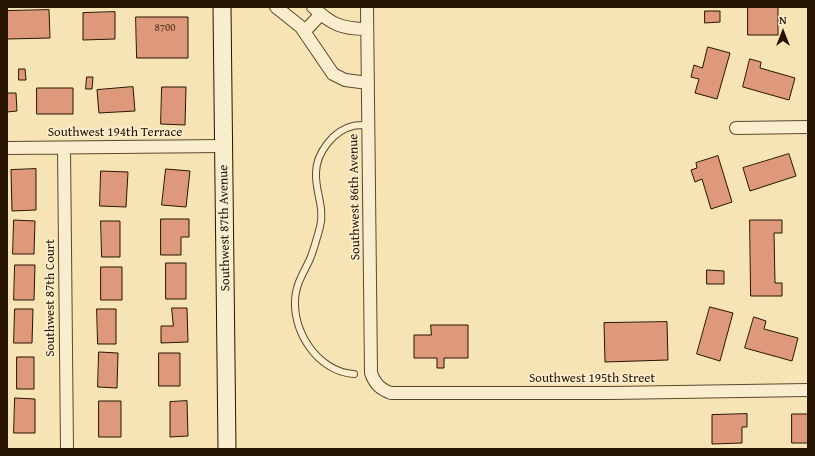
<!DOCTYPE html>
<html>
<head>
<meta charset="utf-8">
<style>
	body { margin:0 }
	#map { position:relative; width:815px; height:456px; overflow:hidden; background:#f7e4b4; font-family:"Gentium Book Plus",serif }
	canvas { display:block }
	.frame { position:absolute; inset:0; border:8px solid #271400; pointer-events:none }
	.north { position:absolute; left:763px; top:12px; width:40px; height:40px; -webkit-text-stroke:3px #faedce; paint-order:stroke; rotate:0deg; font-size:11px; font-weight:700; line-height:16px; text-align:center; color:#271400 }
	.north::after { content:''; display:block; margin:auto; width:14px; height:18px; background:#271400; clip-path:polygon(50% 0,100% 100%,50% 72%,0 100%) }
</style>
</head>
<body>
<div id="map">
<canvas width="815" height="456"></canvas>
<div class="frame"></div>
<div class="north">N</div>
</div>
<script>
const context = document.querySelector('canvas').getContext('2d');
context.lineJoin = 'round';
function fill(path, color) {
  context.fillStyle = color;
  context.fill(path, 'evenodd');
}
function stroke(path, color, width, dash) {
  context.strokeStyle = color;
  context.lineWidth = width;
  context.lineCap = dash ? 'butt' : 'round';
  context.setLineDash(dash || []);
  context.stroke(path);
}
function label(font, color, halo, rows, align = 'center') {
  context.font = font + ' "Gentium Book Plus",serif';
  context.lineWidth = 3.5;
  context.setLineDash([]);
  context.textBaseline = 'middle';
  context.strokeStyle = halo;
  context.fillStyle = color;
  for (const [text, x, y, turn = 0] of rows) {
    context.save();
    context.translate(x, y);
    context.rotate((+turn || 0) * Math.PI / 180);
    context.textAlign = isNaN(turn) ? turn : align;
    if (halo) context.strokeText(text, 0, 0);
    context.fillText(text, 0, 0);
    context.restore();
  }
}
const building = new Path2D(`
	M748 7H778V35H748Z
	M49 10 50 38 7 39V11Z
	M705 11H720V22L705 23Z
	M115 12V39L83 40V13Z
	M136 17H188V58H137Z
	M708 47 730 53 717 99 695 93 699 79 691 77 694 65 702 68Z
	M750 59 761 62 760 68 795 78 789 100 743 87Z
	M19 69H25L26 80H19Z
	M87 77H93L92 89H86Z
	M133 87 135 111 99 113 97 90Z
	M162 87H186L185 125 161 124Z
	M37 88H73V114H37Z
	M7 93H16L17 111 7 112Z
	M789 154 796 176 750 191 743 168Z
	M718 156 732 202 711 209 702 179 695 182 691 170 697 168 696 163Z
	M36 169V210L12 211 11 170Z
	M166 169 190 171 186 207 162 205Z
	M101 171 128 172 126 207 100 206Z
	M161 219H189V237H181V255H161Z
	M14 220 35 221 34 254H13Z
	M750 220H782V233H774L775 283H782V296H751Z
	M101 221H120V257H102Z
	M166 263H186V299H166Z
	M15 265H35L34 300H14Z
	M101 267H122V300H101Z
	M707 270 724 271V284H707Z
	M710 307 733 313 720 361 697 354Z
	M172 308H187L188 342 161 343V326H173Z
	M15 309H33L32 343H14Z
	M97 309H116V344H98Z
	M754 317 766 321 764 329 798 338 792 361 745 348Z
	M667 322 668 360 605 362 604 323Z
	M431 325H468V358H444V368H437V358H414V335H431Z
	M99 352 118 353 117 388 98 387Z
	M159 353H180V386H159Z
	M17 357H34V389H17Z
	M15 398 35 399V433H14Z
	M99 401H121V437H99Z
	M187 401 188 436 170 437V402Z
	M747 414V427H742V443L712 444V415Z
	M792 414H808V443H792Z`);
fill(building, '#de997a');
stroke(building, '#271400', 1);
const lane = new Path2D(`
	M354 374C317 372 289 328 296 292 298 280 305 270 310 259 314 249 317 238 320 227 325 208 315 191 316 173 316 153 334 130 353 126 358 125 364 125 368 125`);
const street = new Path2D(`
	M276 7 301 27 333 74 345 80 368 83
	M313 7C331 24 341 29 367 29
	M367 7 371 373C375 384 380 389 391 393H611L808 390
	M305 31 321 14
	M736 128 808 127
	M7 148 224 146
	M64 148 67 449`);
const secondary = new Path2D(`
	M222 7 227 449`);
stroke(lane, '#5b482d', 8);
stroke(street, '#5b482d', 14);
stroke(secondary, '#271400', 19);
stroke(lane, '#faedce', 6);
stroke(street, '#faedce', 12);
stroke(secondary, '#faedce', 17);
label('11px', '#55351e', null, [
	["8700",165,28]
]);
label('13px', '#271400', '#faedce', [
	["Southwest 194th Terrace",115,133],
	["Southwest 86th Avenue",355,197,-91],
	["Southwest 87th Avenue",225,228,-91],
	["Southwest 87th Court",51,298,-90],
	["Southwest 195th Street",592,379]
]);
</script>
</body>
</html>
